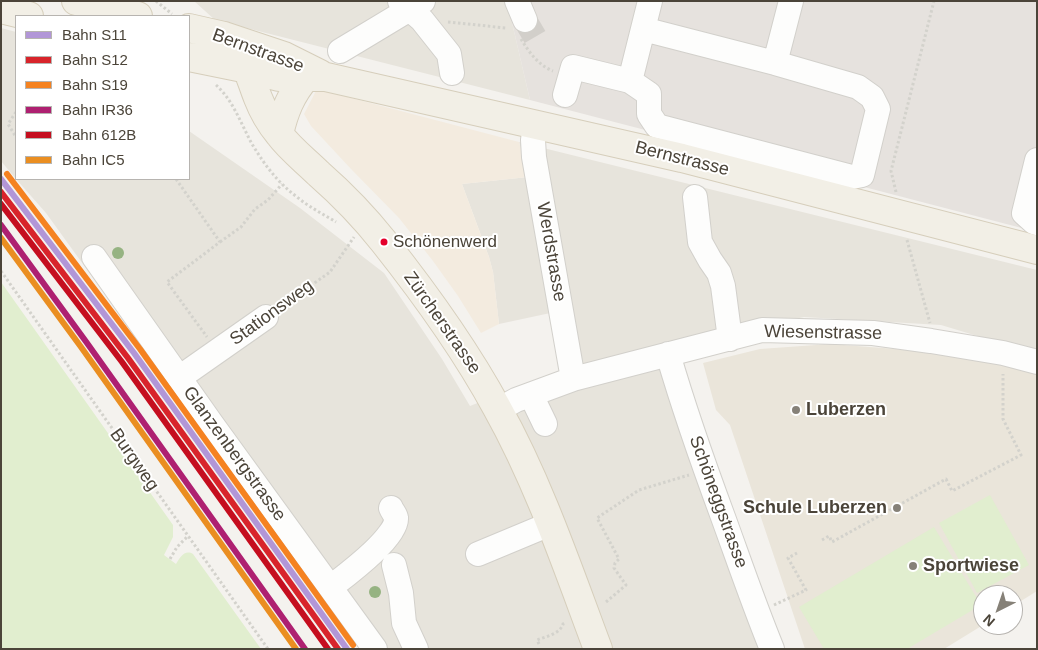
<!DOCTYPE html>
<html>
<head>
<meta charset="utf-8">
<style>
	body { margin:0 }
	#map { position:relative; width:1038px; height:650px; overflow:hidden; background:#f4f2ee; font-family:Arial,sans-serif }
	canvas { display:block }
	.frame { position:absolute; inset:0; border:2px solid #4b4439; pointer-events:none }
	.legend { position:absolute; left:15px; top:15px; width:175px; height:165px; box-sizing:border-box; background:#fff; border:1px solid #b7b4b0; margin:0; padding:6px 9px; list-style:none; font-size:15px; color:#4b4439 }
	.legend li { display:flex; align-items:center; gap:10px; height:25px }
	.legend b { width:25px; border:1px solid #b7b4b0 }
	.north { position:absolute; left:973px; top:585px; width:50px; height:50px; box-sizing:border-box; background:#fff; border:1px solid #b7b4b0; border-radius:50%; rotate:221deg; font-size:14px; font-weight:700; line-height:20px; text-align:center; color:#4b4439 }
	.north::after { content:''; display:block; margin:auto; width:18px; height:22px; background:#868178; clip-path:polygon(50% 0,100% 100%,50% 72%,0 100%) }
</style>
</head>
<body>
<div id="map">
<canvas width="1038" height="650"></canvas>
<div class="frame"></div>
<ul class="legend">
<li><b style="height:6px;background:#b296d7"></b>Bahn S11</li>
<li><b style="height:6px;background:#d8242b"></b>Bahn S12</li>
<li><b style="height:6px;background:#f58220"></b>Bahn S19</li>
<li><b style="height:6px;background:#ae2071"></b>Bahn IR36</li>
<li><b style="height:6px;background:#c50e1f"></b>Bahn 612B</li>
<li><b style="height:6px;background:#ea8e21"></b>Bahn IC5</li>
</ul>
<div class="north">N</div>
</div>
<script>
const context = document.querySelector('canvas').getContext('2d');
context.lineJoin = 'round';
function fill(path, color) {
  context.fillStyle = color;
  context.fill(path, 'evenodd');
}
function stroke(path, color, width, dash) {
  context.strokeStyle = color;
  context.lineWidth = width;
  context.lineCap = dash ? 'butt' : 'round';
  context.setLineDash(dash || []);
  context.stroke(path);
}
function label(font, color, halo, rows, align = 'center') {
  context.font = font + ' Arial,sans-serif';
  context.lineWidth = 4;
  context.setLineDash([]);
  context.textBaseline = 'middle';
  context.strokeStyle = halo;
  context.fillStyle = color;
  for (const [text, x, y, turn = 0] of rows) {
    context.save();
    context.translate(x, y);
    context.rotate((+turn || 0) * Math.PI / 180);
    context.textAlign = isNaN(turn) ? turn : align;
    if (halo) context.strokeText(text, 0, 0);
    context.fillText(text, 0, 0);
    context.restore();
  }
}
fill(new Path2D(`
	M194 1H507L530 100 215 20Z
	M1 28 16 32V179L1 161Z
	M189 131 300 208 384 273 442 359 470 406 515 388 565 376 555 312 499 324 493 272 489 257 462 184 528 177 519 142 1037 270V354L941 325 804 317 653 349 760 649H361L46 213 16 179H189Z`), '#e7e4dc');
fill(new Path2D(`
	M317 89 519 142 528 177 462 184 489 257 493 272 499 324 481 333 458 296 433 261 399 218 351 169 311 126 304 114Z`), '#f3ebdf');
fill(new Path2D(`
	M507 1H1037V232L530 100Z`), '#e6e2de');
fill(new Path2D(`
	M830 344 936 352 1037 370V591L1013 606V595H983V625L944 649H805L730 425 716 410 703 363 760 349Z`), '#eae5da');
fill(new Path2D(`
	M1 282 173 525V537L164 555 176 564C180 557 185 549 193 554L261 649H1Z
	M990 495 1029 565 977 593 939 523Z
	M934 527 981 605 907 649H824L799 607Z`), '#e1eecf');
stroke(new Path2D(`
	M525 20 535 37`), '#d2cfca', 24, [24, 12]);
const minor = new Path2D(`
	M400 1 422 20 449 54 452 73
	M517 1 525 20
	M340 51 423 1
	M775 63 791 1
	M630 81 649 94V114L657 126 852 177 862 175 878 109 872 97 858 87 775 63 643 29
	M565 95 573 67 630 81 650 1
	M535 125 533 140 534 157 573 379
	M1037 160 1024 213 1034 222 1037 223
	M695 197 700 242 710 260 719 273 723 286 730 339
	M94 257 211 423 375 649
	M668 354C684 409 703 463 723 517 739 561 754 605 772 649
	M179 378 266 317
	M531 395 545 424
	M498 410 516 400 573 379 762 330 873 333 931 341 1003 353 1037 362
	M478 554 550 524
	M394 565 401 593 404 623 416 649
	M331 587C345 576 398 537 396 518 396 515 392 511 391 508`);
const major = new Path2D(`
	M76 1 138 16
	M1 9 29 16
	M189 28 224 36 284 56 320 74
	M224 36C229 42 235 47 239 53 248 67 252 83 258 98 263 111 270 123 279 134 290 149 306 161 319 174 343 195 365 218 384 242 426 295 465 349 497 408 539 483 568 569 598 649
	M189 57 248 69 279 77H326L682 158 1037 250
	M279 134C284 112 291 94 306 77`);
stroke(minor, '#d2d0cb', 26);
stroke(major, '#d6cebb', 30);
stroke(new Path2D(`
	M156 1 172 14
	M448 22 506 28
	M521 39C529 52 538 65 553 71
	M216 85C233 100 241 124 252 144 264 164 278 183 297 197 309 207 323 214 336 222
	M16 112 8 124 16 137
	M176 179 220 242 167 282 207 337
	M896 192 891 171 934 1
	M907 240 930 323
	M220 242 241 227 255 209 268 200 282 184
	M1 271 268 649
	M282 306 330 272 354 237
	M822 540 829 536 832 542 946 479 952 491 1021 455 1003 419V374
	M170 559 177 547 188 536
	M606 602 626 585 614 568 615 563 619 559 597 518 639 490 689 475
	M774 605 806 590 788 558 797 553
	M539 644 537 640C547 636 560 634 563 624L566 623`), '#d3d2cc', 3, [2.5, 2.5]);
stroke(minor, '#fdfdfc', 24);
stroke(major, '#f2efe6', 28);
stroke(new Path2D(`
	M1 179 134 353 347 649`), '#b296d7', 6);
stroke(new Path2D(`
	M1 192 128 358 338 649`), '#d8242b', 6);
stroke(new Path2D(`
	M7 174 140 349 353 645`), '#f58220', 6);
stroke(new Path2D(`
	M1 225 87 343 305 649`), '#ae2071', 6);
stroke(new Path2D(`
	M1 204 122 362 328 649`), '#c50e1f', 6);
stroke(new Path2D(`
	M1 238 81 347 296 649`), '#ea8e21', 6);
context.fillStyle = '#96b382';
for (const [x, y] of [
	[118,253],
	[375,592]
]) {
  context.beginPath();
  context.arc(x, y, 6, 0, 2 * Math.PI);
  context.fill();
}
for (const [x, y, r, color] of [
	[384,242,4.5,"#e4002b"],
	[796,410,5,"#868178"],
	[897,508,5,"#868178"],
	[913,566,5,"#868178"]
]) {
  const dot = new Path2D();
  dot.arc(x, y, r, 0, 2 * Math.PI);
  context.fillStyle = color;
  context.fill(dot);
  stroke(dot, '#fff', 2);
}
label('17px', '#4b4439', '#fff', [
	["Schönenwerd",393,242]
], 'left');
label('18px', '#4b4439', '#fff', [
	["Bernstrasse",258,51,20],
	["Bernstrasse",682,159,14],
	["Werdstrasse",551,252,80],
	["Stationsweg",272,313,-36],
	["Zürcherstrasse",442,323,55],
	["Wiesenstrasse",823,333,1],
	["Glanzenbergstrasse",234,454,54],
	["Burgweg",134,460,55],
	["Schöneggstrasse",718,502,70]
]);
label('bold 18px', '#4b4439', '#fff', [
	["Luberzen",806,410],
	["Schule Luberzen",887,508,"right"],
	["Sportwiese",923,566]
], 'left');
</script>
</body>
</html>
